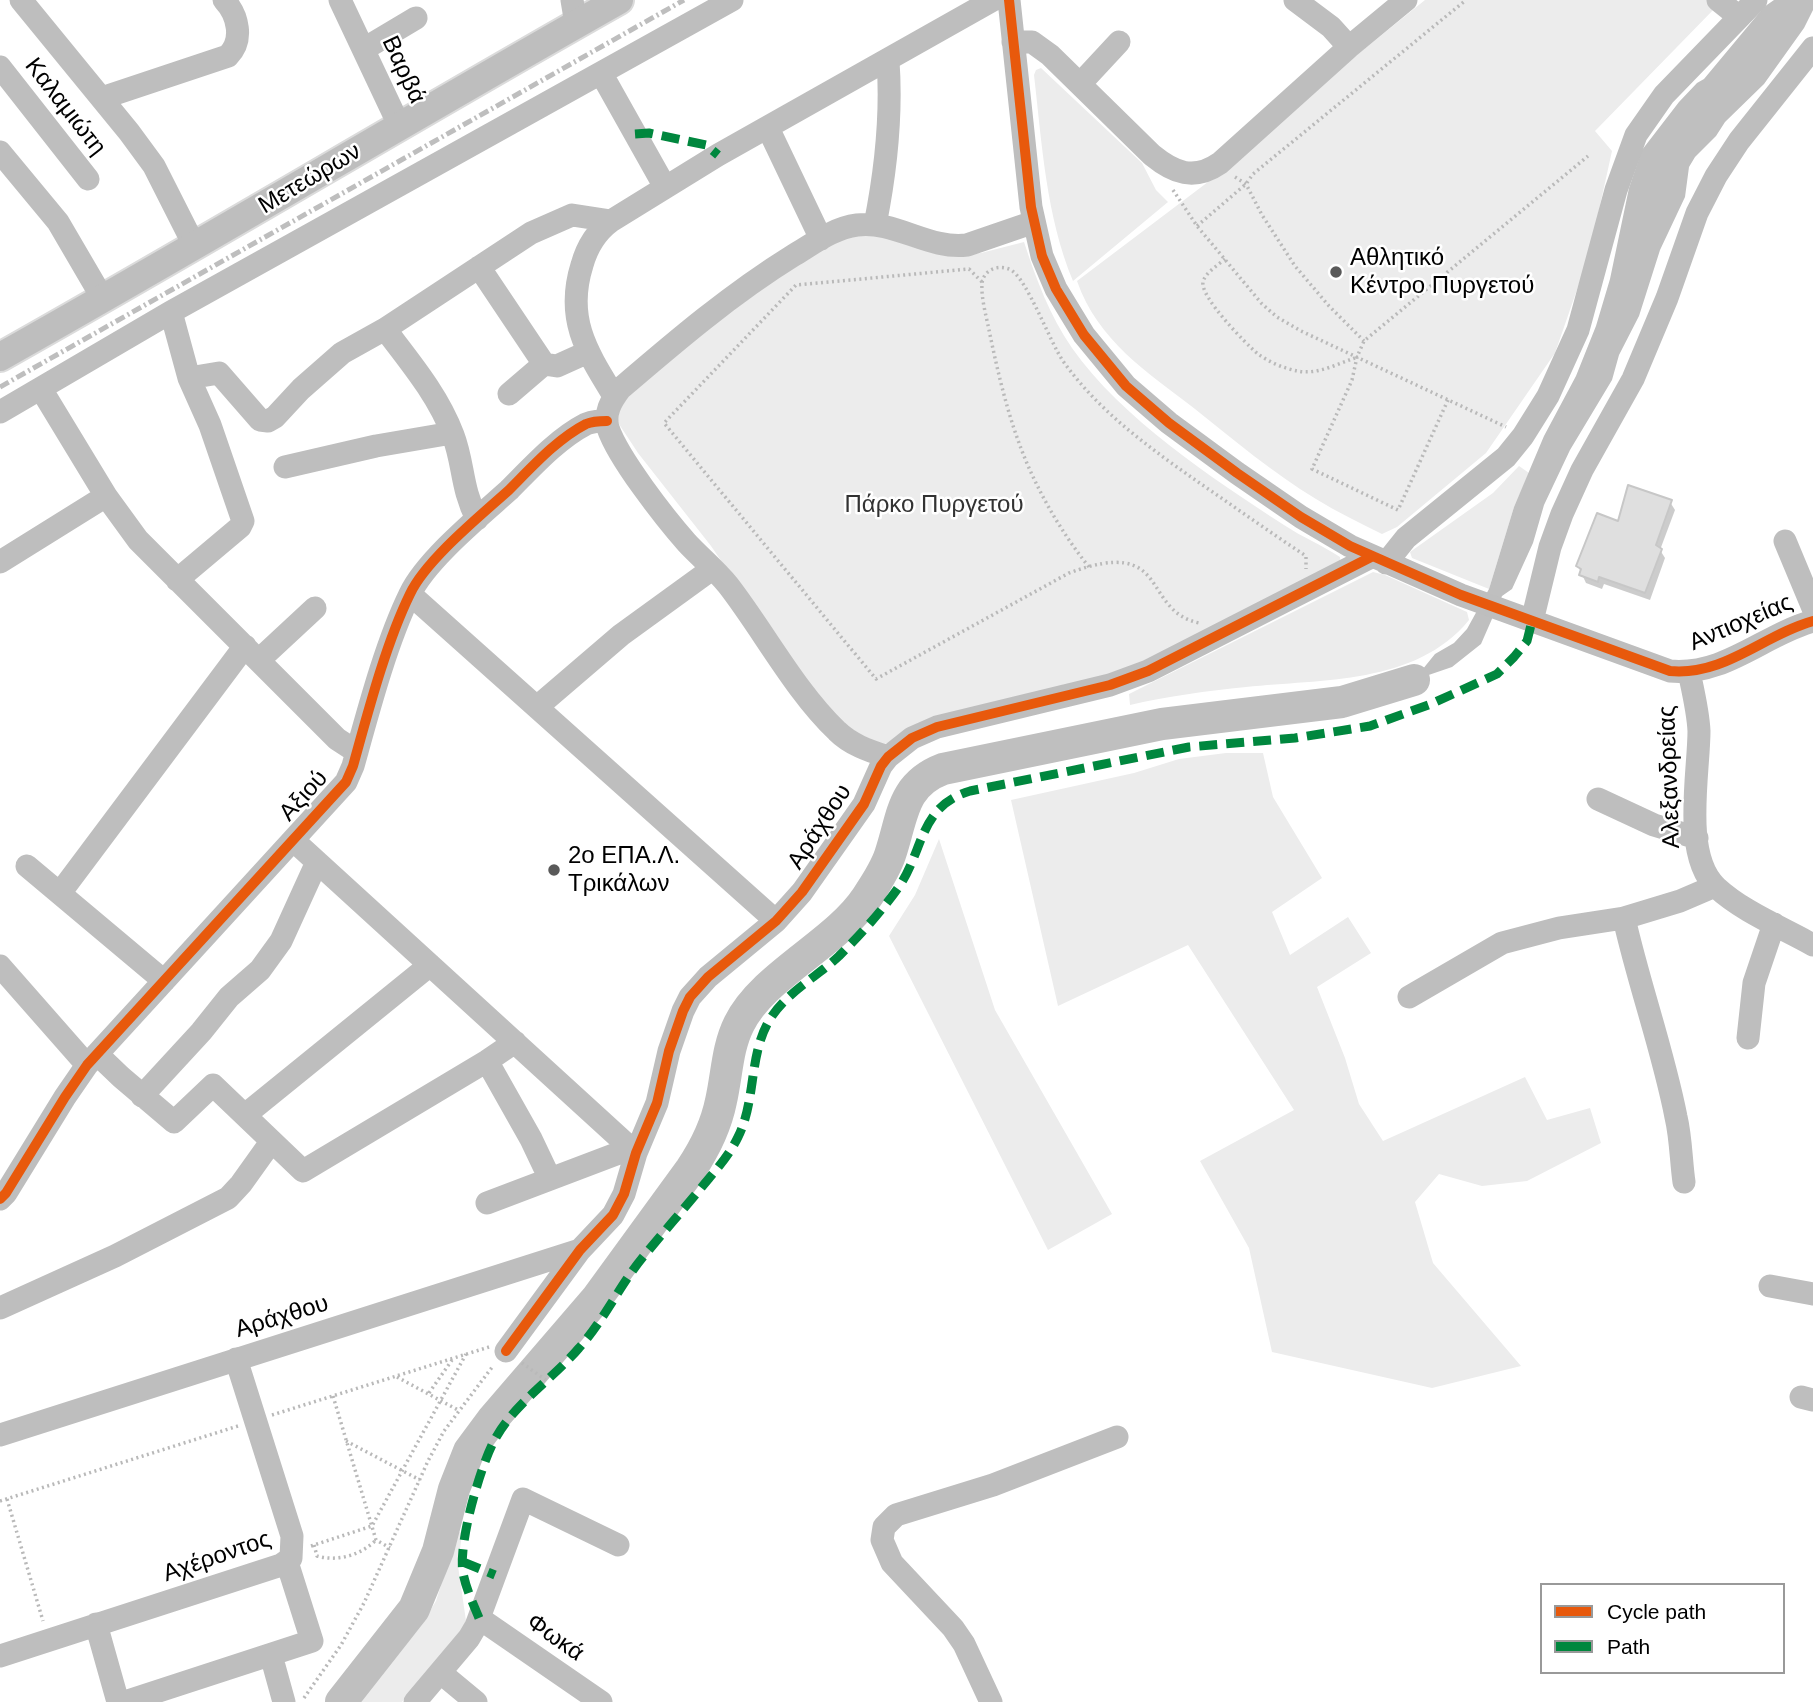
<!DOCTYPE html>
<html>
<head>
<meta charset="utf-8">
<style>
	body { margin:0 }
	#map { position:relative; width:1813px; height:1702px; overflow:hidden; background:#fff; font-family:Helvetica,sans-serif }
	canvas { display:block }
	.legend { position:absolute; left:1540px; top:1583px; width:245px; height:91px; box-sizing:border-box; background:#fff; border:2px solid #999; margin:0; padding:9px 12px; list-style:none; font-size:21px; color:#000 }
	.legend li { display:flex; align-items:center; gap:14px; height:35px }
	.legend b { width:35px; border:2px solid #999 }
</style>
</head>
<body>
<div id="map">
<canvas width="1813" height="1702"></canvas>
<ul class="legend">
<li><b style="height:9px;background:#e8590c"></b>Cycle path</li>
<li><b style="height:9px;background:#00873e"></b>Path</li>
</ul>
</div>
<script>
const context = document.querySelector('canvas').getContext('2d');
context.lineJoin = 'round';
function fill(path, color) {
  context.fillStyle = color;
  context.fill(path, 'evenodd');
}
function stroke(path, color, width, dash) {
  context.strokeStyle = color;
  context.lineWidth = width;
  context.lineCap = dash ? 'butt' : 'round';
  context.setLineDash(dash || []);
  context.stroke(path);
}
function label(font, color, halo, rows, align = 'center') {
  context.font = font + ' Helvetica,sans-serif';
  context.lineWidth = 5;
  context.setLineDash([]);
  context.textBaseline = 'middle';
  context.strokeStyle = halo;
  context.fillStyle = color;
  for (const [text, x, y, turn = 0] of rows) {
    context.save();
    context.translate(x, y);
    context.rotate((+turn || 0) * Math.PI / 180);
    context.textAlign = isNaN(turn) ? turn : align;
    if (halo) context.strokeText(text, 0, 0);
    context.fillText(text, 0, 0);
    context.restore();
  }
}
fill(new Path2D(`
	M1425 0H1709L1717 6 1595 131 1612 151 1589 255 1555 353 1486 453 1397 527 1382 534C1360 523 1337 512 1316 499 1273 473 1234 440 1195 409 1147 372 1098 341 1077 281L1237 160 1311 92Z
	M1041 68 1142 163 1156 190 1168 202 1073 281C1046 216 1042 144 1034 75L1036 70Z
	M858 232 968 254 981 253 1024 242C1036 279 1050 316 1072 348 1121 418 1213 479 1284 525 1302 537 1322 545 1340 557L1341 568 1163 659 885 744H870L824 710 711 546 638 453 613 415 616 404 676 350 795 261Z
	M1519 466 1529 473 1514 507 1489 589 1412 558 1410 552 1493 493Z
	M1373 572 1385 575 1467 612 1469 620C1416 685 1321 679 1246 687 1207 691 1168 696 1130 705L1129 694Z
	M1226 753H1263L1273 797 1322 878 1272 912 1290 955 1348 917 1371 953 1317 987 1345 1058 1359 1104 1383 1141 1525 1077 1547 1120 1590 1108 1601 1143 1527 1181 1482 1186 1439 1174 1415 1202 1433 1263 1521 1366 1432 1388 1272 1352 1249 1248 1200 1161 1294 1110 1188 945 1058 1006 1011 800 1134 773 1179 759Z
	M939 839 995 1010 1112 1214 1048 1250 889 936 915 895Z
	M458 1531 462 1533 458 1566 466 1621 456 1640 402 1702H358L421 1626 436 1601Z`), '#ececec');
fill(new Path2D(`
	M1774 0H1813V10L1804 28 1764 84 1725 122 1716 136 1695 157 1689 167 1685 197 1660 250 1639 316 1619 355 1612 380 1570 450 1544 505 1533 543 1512 589 1502 596 1481 644 1452 667 1414 680 1435 654 1454 643 1467 629 1489 589 1514 507 1544 436 1576 376 1596 326 1610 279 1629 188 1642 150 1679 102 1697 83 1704 79 1764 7Z`), '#bfbfbf');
fill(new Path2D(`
	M1670 502 1675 510 1660 550 1665 558 1650 600 1604 584 1602 589 1586 583 1578 566 1619 524Z`), '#0003');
stroke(new Path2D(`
	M341 1702 414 1609 438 1551 454 1489 469 1451 492 1420 597 1298 691 1169C705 1148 716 1126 721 1101 727 1075 727 1048 739 1024 763 975 836 944 867 897 876 883 885 870 890 855 903 817 901 785 943 769L1162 724 1342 702 1414 680`), '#bfbfbf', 32);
const building = new Path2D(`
	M1628 485 1672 500 1656 545 1662 549 1645 593 1599 577 1598 582 1579 575 1581 569 1576 566 1597 513 1618 521Z`);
fill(building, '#dfdfdf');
stroke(building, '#c7c7c7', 2);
const major = new Path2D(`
	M0 357C208 240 412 117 619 0`);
stroke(major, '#dbdbdb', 32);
stroke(new Path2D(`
	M1235 177 1246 184 1262 215 1295 266 1329 306 1364 341
	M1173 190 1197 226 1262 304 1277 317 1301 331 1506 427
	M1197 226 1246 184 1253 174 1466 0
	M1225 259C1218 265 1205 273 1203 282 1200 297 1246 344 1258 354 1269 362 1285 369 1298 371 1317 375 1337 364 1355 358
	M982 282 969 269 796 285 664 423 876 679 1069 573C1172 535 1140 610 1199 623
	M1448 400 1398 510 1312 469 1352 380 1357 357 1364 341 1588 156
	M1089 567C1069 542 1052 515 1038 487 1013 438 1000 383 989 330 986 315 981 298 982 283 984 269 999 264 1011 270 1027 279 1050 342 1063 361 1099 412 1151 449 1201 484 1236 508 1271 533 1306 556V569
	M522 1363 547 1381
	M397 1377 458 1410
	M429 1393 452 1360
	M333 1396 376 1540 390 1548
	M272 1415 489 1347
	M346 1441 420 1480
	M7 1499 43 1621
	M0 1501 238 1426
	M314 1545 317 1556C338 1562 361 1555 376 1540
	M311 1546 372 1526 466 1354
	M304 1698 341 1645 364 1603 428 1461 444 1431 493 1366`), '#b9b9b9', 3.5, [2, 3.5]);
stroke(new Path2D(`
	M21 0 129 132 154 166 195 247
	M340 0 399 125
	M572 0 576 24
	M1009 0 1031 207 1042 256 1056 289 1084 335 1126 386 1169 423 1237 473 1301 517 1350 546 1461 595 1670 671C1725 676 1763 635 1813 621
	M1295 0 1331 27 1349 47
	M1718 0 1738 16
	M1013 42H1032L1050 55 1152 155C1174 173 1194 181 1220 163L1349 47 1406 0
	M364 49 416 18
	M0 67 88 179
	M601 73 665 187
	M1080 84 1119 42
	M102 98 228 56C244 40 238 15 224 0
	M768 128 821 239
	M0 152 58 222 103 299
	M875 225C886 170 892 117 888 61
	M479 267 544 364 557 366 588 352
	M171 312 189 378 210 425 243 521 240 527 177 580
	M385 329C410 362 438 395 453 435 464 464 461 488 477 519
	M189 378 219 373 260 420 268 421 275 417 301 389 342 353 385 329 531 233 572 215 611 221
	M41 389 106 496 138 540 337 739 357 752
	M509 394 544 364
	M614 396C587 352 565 319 582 265 587 247 596 232 611 221L718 155 993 0
	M0 412 171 312 732 0
	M285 467 376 446 452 433
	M1785 541 1813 608
	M0 562 106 496
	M1386 563 1406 538 1506 457 1523 436 1548 396 1578 330 1616 190 1636 135 1664 95 1756 0
	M410 594 776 921
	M1532 621 1550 547 1562 514 1582 470 1633 379 1667 298 1697 213 1716 176 1739 141 1813 48
	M259 660 315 608
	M1689 672C1693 691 1698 711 1699 731 1699 773 1682 855 1716 887 1743 912 1781 927 1813 945
	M537 707 621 635 712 569
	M888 757C870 751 851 745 837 731 795 691 763 630 728 585 716 570 700 557 687 543 665 518 618 458 608 428 604 413 611 401 620 389 676 341 731 294 794 255 814 243 834 228 857 225 895 220 929 250 967 245L1034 222
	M1598 799 1654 825 1697 838
	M293 840 636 1153
	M27 866 164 981
	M60 893 245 646
	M1624 918C1639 985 1663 1050 1676 1117 1681 1138 1681 1161 1684 1182
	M0 966 87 1065
	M1409 997 1502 943 1559 928 1624 918 1680 901 1715 886
	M1748 1038 1754 983 1774 924
	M97 1054 121 1077 174 1122 213 1085 303 1171 487 1061 515 1042
	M487 1061 531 1139 550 1179
	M142 1096 201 1032 229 997 260 970 281 941 317 862
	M245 1115 430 965
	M0 1199 6 1193 65 1097 87 1065 346 782 353 766C368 712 386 643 410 594 426 560 480 516 509 490 532 467 557 439 586 424 593 421 599 421 607 421
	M487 1203 632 1148
	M1770 1286 1813 1294
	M0 1308 115 1256 228 1198 241 1184 271 1142
	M506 1351 580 1250 613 1215 624 1194 636 1153 657 1103 669 1051 683 1011 690 997 708 977 776 921 802 892 864 804 881 766 888 757 912 738 937 727 1110 685 1148 671 1371 557
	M1801 1397 1813 1400
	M0 1435 580 1250
	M479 1618 601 1702
	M96 1624 118 1702
	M271 1655 284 1702
	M0 1656 281 1565 291 1558 292 1536 236 1359
	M441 1673 476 1702
	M125 1702 312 1641 287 1562
	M415 1702 469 1638 476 1626 523 1499 618 1545
	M991 1702 964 1644 953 1628 892 1563 882 1540 884 1527 896 1515 993 1485 1117 1437`), '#bebebe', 23);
stroke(major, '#bebebe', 28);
stroke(new Path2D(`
	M0 387 684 0`), '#bebebe', 5, [10, 3.5, 2, 3.5]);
stroke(new Path2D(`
	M635 134 649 133 706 145 718 155
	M463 1562 495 1575
	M479 1618C473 1603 466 1589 463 1573 458 1544 479 1472 492 1445 511 1405 551 1381 579 1348 604 1320 620 1285 643 1257 662 1234 682 1211 701 1188 714 1172 729 1156 738 1137 757 1099 748 1051 772 1016 789 991 818 976 839 956 860 935 881 912 898 888 924 851 919 806 970 791L1189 747 1295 738 1370 726 1431 704 1497 674 1514 657 1527 641 1532 621`), '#00873e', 9, [18, 9]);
stroke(new Path2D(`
	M1009 0 1031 207 1042 256 1056 289 1084 335 1126 386 1169 423 1237 473 1301 517 1350 546 1461 595 1670 671C1725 676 1763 635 1813 621
	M0 1199 6 1193 65 1097 87 1065 346 782 353 766C368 712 386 643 410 594 426 560 480 516 509 490 532 467 557 439 586 424 593 421 599 421 607 421
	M506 1351 580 1250 613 1215 624 1194 636 1153 657 1103 669 1051 683 1011 690 997 708 977 776 921 802 892 864 804 881 766 888 757 912 738 937 727 1110 685 1148 671 1371 557`), '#e8590c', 10);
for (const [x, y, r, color] of [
	[1336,272,7,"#595959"],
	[554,870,7,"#595959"]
]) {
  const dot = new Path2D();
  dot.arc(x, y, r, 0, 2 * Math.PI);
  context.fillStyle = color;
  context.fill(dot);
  stroke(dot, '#fff', 2.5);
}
label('24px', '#000', '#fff', [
	["Βαρβά",403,70,65],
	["Καλαμιώτη",65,107,52],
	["Μετεώρων",310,179,-31],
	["Αντιοχείας",1741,623,-23],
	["Αλεξανδρείας",1670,777,-92],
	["Αξιού",304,796,-48],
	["Αράχθου",820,827,-57],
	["Αράχθου",282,1317,-17],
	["Αχέροντος",217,1557,-19],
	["Φωκά",555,1638,35]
]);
label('24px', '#000', '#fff', [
	["Αθλητικό",1350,258],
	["Κέντρο Πυργετού",1350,286],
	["2ο ΕΠΑ.Λ.",568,856],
	["Τρικάλων",568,884]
], 'left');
label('24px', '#333', '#fff', [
	["Πάρκο Πυργετού",934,505]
]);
</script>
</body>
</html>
